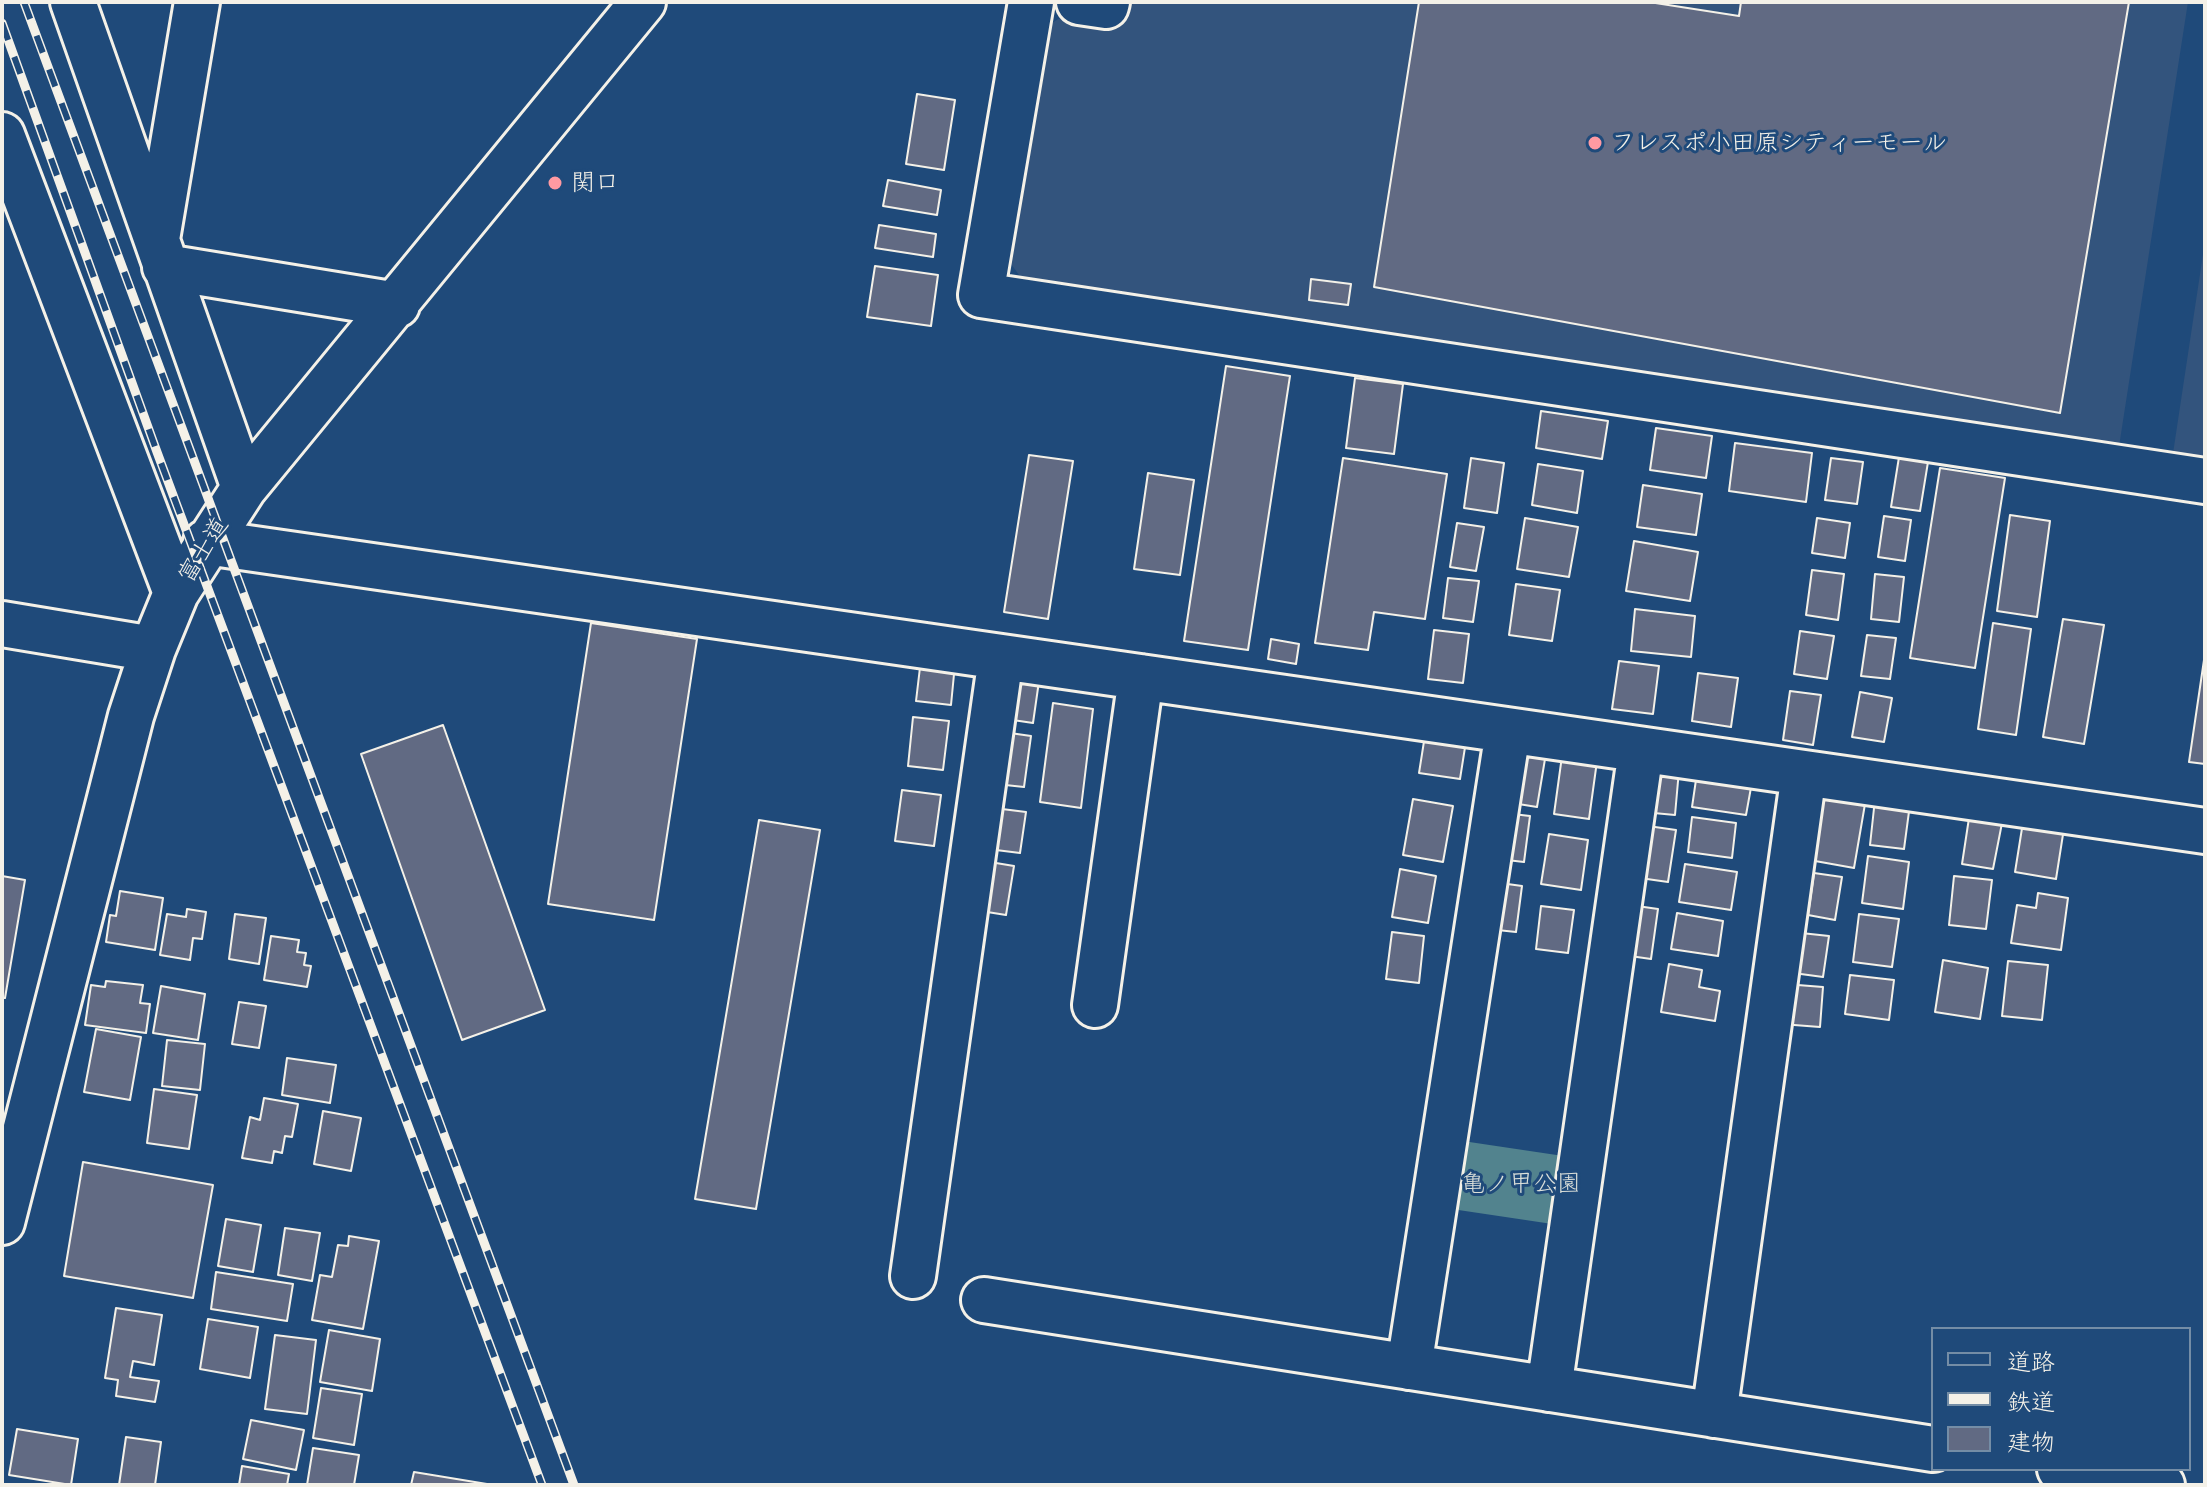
<!DOCTYPE html>
<html>
<head>
<meta charset="utf-8">
<style>
	body { margin:0 }
	#map { position:relative; width:2207px; height:1487px; overflow:hidden; background:#1f4a7a; font-family:Mali,"Klee One",sans-serif }
	canvas { display:block }
	.frame { position:absolute; inset:0; border:4px solid #f4f1e8; pointer-events:none }
	.legend { position:absolute; left:1931px; top:1327px; width:260px; height:144px; box-sizing:border-box; background:#1f4a7a; border:2px solid #748da6; margin:0; padding:10px 14px; list-style:none; font-size:24px; color:#f4f1e8 }
	.legend li { display:flex; align-items:center; gap:16px; height:40px }
	.legend b { width:40px; border:2px solid #748da6 }
</style>
</head>
<body>
<div id="map">
<canvas width="2207" height="1487"></canvas>
<div class="frame"></div>
<ul class="legend">
<li><b style="height:10px;background:#1f4a7a"></b>道路</li>
<li><b style="height:10px;background:#f4f1e8"></b>鉄道</li>
<li><b style="height:22px;background:#616a83"></b>建物</li>
</ul>
</div>
<script>
const context = document.querySelector('canvas').getContext('2d');
context.lineJoin = 'round';
function fill(path, color) {
  context.fillStyle = color;
  context.fill(path, 'evenodd');
}
function stroke(path, color, width, dash) {
  context.strokeStyle = color;
  context.lineWidth = width;
  context.lineCap = dash ? 'butt' : 'round';
  context.setLineDash(dash || []);
  context.stroke(path);
}
function label(font, color, halo, rows, align = 'center') {
  context.font = font + ' Mali,"Klee One",sans-serif';
  context.lineWidth = 6;
  context.setLineDash([]);
  context.textBaseline = 'middle';
  context.strokeStyle = halo;
  context.fillStyle = color;
  for (const [text, x, y, turn = 0] of rows) {
    context.save();
    context.translate(x, y);
    context.rotate((+turn || 0) * Math.PI / 180);
    context.textAlign = isNaN(turn) ? turn : align;
    if (halo) context.strokeText(text, 0, 0);
    context.fillText(text, 0, 0);
    context.restore();
  }
}
fill(new Path2D(`
	M1118 2H2188L2118 453 1027 286 1006 257 1042 29 1060 18 1114 27Z
	M2205 241V465L2172 460Z`), '#33547d');
fill(new Path2D(`
	M1456 1140 1570 1157 1559 1225 1445 1208Z`), '#52838e');
const building = new Path2D(`
	M1419 2H1649L1739 16 1741 2H2129L2060 413 1374 287Z
	M917 94 955 100 944 170 906 164Z
	M888 180 941 190 937 215 883 206Z
	M879 225 936 234 933 257 875 248Z
	M875 266 938 275 931 326 867 317Z
	M1311 279 1351 284 1348 305 1309 300Z
	M1226 366 1290 376 1248 650 1184 641Z
	M1355 378 1403 384 1394 454 1346 448Z
	M1541 411 1608 421 1602 459 1536 448Z
	M1656 428 1712 436 1706 478 1650 470Z
	M1735 443 1812 453 1806 502 1729 491Z
	M1029 455 1073 461 1048 619 1004 612Z
	M1899 457 1928 462 1920 511 1891 507Z
	M1343 458 1447 474 1425 619 1374 612 1368 650 1315 643Z
	M1471 458 1504 463 1497 513 1464 508Z
	M1831 458 1863 462 1857 504 1825 500Z
	M1538 464 1583 471 1577 513 1532 505Z
	M1940 468 2005 478 1975 668 1910 658Z
	M1148 473 1194 480 1180 575 1134 569Z
	M1643 485 1702 494 1696 535 1637 527Z
	M2010 515 2050 521 2037 617 1997 611Z
	M1884 516 1911 520 1905 561 1878 557Z
	M1525 518 1578 527 1569 577 1517 569Z
	M1817 518 1850 523 1845 558 1812 553Z
	M1457 523 1484 527 1476 571 1450 567Z
	M1634 541 1698 552 1690 601 1626 591Z
	M1812 570 1844 574 1838 620 1806 615Z
	M1875 574 1904 577 1899 622 1871 619Z
	M1448 578 1479 581 1473 622 1443 618Z
	M1516 584 1560 590 1552 641 1509 635Z
	M1635 609 1695 616 1691 657 1631 651Z
	M2063 619 2104 625 2084 744 2043 737Z
	M591 623 697 639 654 920 548 904Z
	M1993 623 2031 629 2016 735 1978 729Z
	M1434 630 1469 634 1463 683 1428 679Z
	M1800 631 1834 636 1827 679 1794 674Z
	M1867 635 1896 638 1890 679 1861 676Z
	M1271 639 1299 644 1296 664 1268 659Z
	M921 659 955 664 951 705 916 701Z
	M2204 660H2205V764L2189 762Z
	M1619 661 1659 666 1653 714 1612 709Z
	M1698 673 1738 678 1731 727 1692 721Z
	M1011 677 1039 681 1033 723 1006 719Z
	M1790 691 1821 695 1813 745 1783 740Z
	M1860 692 1892 698 1884 742 1852 737Z
	M1053 703 1093 709 1081 808 1040 802Z
	M913 717 949 721 943 770 908 766Z
	M443 725 545 1010 462 1040 361 754Z
	M1003 732 1031 736 1024 787 996 784Z
	M1425 735 1466 741 1460 779 1419 773Z
	M1515 754 1545 759 1537 807 1506 802Z
	M1562 756 1597 761 1589 819 1554 814Z
	M1647 767 1679 770 1675 815 1643 812Z
	M1697 773 1752 782 1746 815 1692 807Z
	M902 790 941 795 934 846 895 841Z
	M1815 795 1865 804 1854 868 1804 859Z
	M1413 799 1453 806 1443 862 1403 855Z
	M1875 799 1910 804 1904 849 1870 845Z
	M994 808 1026 812 1020 853 988 849Z
	M1504 813 1530 816 1524 862 1498 859Z
	M1692 817 1736 823 1732 858 1688 852Z
	M1969 818 2002 823 1993 869 1962 864Z
	M759 820 820 830 756 1209 695 1199Z
	M2023 822 2064 828 2056 879 2015 872Z
	M1641 825 1676 830 1668 882 1633 877Z
	M1549 834 1588 840 1581 890 1541 884Z
	M1868 856 1909 862 1903 909 1862 903Z
	M990 862 1014 866 1006 915 981 911Z
	M1685 864 1737 872 1731 910 1679 902Z
	M1400 869 1436 876 1428 923 1392 917Z
	M1814 873 1842 877 1835 920 1808 915Z
	M2 876 25 880 5 998H2Z
	M1954 876 1992 880 1986 929 1949 925Z
	M1493 882 1522 886 1516 932 1488 929Z
	M120 891 163 898 155 950 106 942 110 915 116 916Z
	M2038 893 2068 898 2061 950 2011 943 2017 905 2036 908Z
	M1630 905 1658 909 1651 959 1623 955Z
	M1541 906 1574 910 1568 953 1536 949Z
	M187 909 206 912 202 939 193 938 190 960 160 955 167 914 186 917Z
	M1677 913 1723 921 1718 956 1671 949Z
	M235 914 266 918 259 964 229 959Z
	M1859 914 1899 919 1892 967 1853 962Z
	M1392 932 1424 936 1419 983 1386 979Z
	M1792 932 1829 936 1823 977 1786 972Z
	M271 936 299 940 297 952 306 953 304 965 311 966 307 987 264 980Z
	M1943 960 1988 968 1980 1019 1935 1012Z
	M2008 961 2048 965 2042 1020 2002 1016Z
	M1669 964 1702 970 1699 987 1720 991 1715 1021 1661 1012Z
	M1850 975 1894 980 1889 1020 1845 1014Z
	M106 981 143 985 140 1003 150 1004 146 1033 85 1025 91 985 105 987Z
	M1785 984 1823 987 1820 1027 1781 1024Z
	M161 986 205 994 198 1040 153 1033Z
	M239 1002 266 1006 259 1048 232 1044Z
	M96 1029 141 1037 130 1100 84 1092Z
	M167 1040 205 1044 200 1090 162 1086Z
	M287 1058 336 1065 330 1103 282 1095Z
	M154 1089 197 1095 189 1149 147 1143Z
	M264 1098 298 1104 292 1137 285 1136 282 1153 274 1151 272 1163 242 1158 250 1117 260 1120Z
	M323 1111 361 1118 351 1171 314 1164Z
	M83 1162 213 1185 193 1298 64 1276Z
	M226 1219 261 1225 253 1272 218 1266Z
	M285 1228 320 1233 312 1281 278 1275Z
	M349 1236 379 1241 363 1329 312 1320 320 1275 332 1277 338 1245 348 1246Z
	M216 1272 293 1284 287 1321 211 1309Z
	M116 1308 162 1315 154 1365 133 1361 130 1377 159 1381 155 1402 116 1396 118 1380 105 1378Z
	M208 1319 258 1327 250 1378 200 1369Z
	M329 1330 380 1339 372 1391 320 1382Z
	M275 1335 316 1340 307 1414 265 1409Z
	M321 1388 362 1394 354 1445 313 1438Z
	M251 1420 304 1430 296 1470 243 1459Z
	M17 1429 78 1439 71 1485 9 1475Z
	M126 1437 161 1442 155 1485H119Z
	M313 1448 359 1455 354 1485H307Z
	M242 1466 289 1474 287 1485H239Z
	M414 1472 493 1485H411Z`);
fill(building, '#616a83');
stroke(building, '#f4f1e8', 2);
const minor = new Path2D(`
	M73 2 244 488
	M1031 2 981 295 2205 481
	M1079 2 1106 6 1107 2
	M2 135 176 593
	M157 239 197 2
	M165 267 397 305
	M206 542 2205 831
	M2 624 153 649
	M1095 1005 1141 677
	M2 1222 131 716 153 649 176 593 244 488 643 2
	M913 1276 1001 657
	M984 1300 1933 1449
	M1409 1367 1508 731
	M1549 1389 1641 750
	M1714 1415 1804 773
	M2060 1469 2162 1485`);
stroke(minor, '#f4f1e8', 50);
stroke(minor, '#1f4a7a', 44);
const rail = new Path2D(`
	M24 2 574 1485
	M2 23 157 452 542 1485`);
stroke(rail, '#f4f1e8', 9);
stroke(rail, '#1f4a7a', 6, [18]);
for (const [x, y, r, color] of [
	[1595,143,8,"#ff9aa2"],
	[555,183,8,"#ff9aa2"]
]) {
  const dot = new Path2D();
  dot.arc(x, y, r, 0, 2 * Math.PI);
  context.fillStyle = color;
  context.fill(dot);
  stroke(dot, '#1f4a7a', 3);
}
label('24px', '#f4f1e8', '#1f4a7a', [
	["フレスポ小田原シティーモール",1611,143],
	["関口",571,183]
], 'left');
label('24px', '#f4f1e8', '#1f4a7a', [
	["富士道",203,550,-58]
]);
label('24px', '#dce0da', '#1f4a7a', [
	["亀ノ甲公園",1521,1184]
]);
</script>
</body>
</html>
